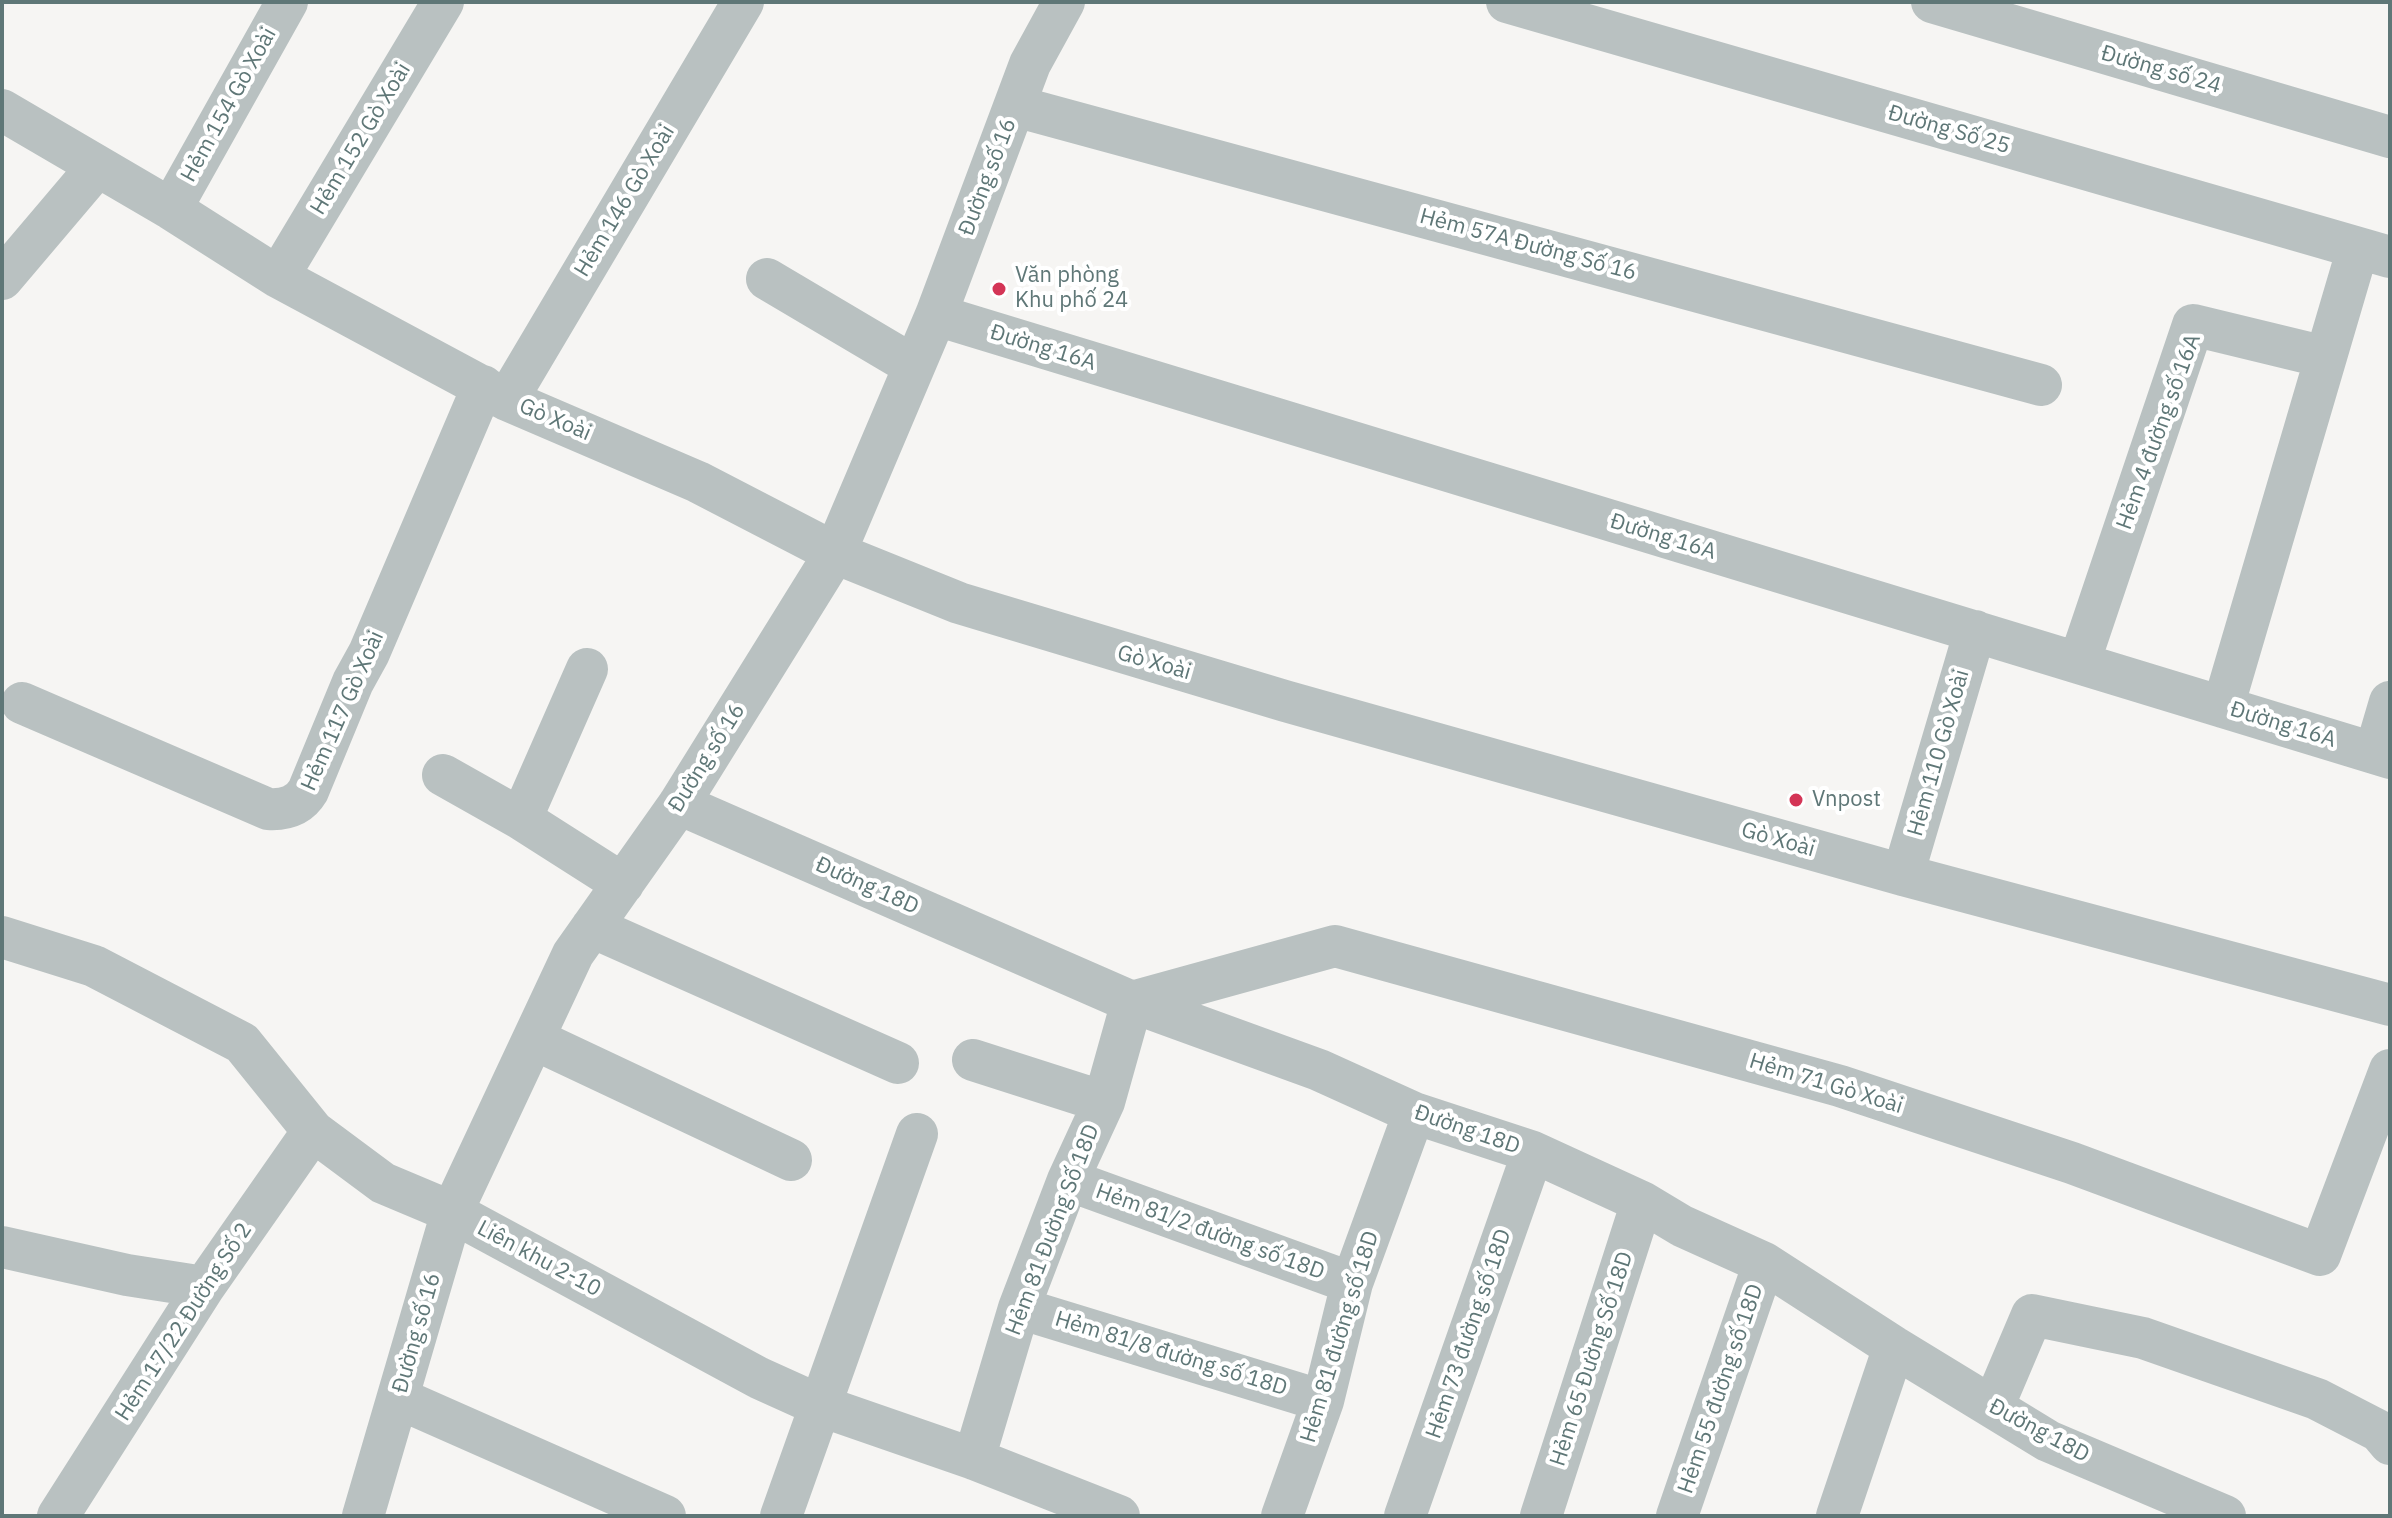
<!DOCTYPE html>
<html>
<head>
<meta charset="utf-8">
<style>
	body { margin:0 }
	#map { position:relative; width:2392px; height:1518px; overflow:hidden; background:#f6f5f3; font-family:"IBM Plex Sans",sans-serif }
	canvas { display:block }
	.frame { position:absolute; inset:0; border:4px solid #5f7777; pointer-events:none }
</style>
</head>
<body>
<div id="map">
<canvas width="2392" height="1518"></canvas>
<div class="frame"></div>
</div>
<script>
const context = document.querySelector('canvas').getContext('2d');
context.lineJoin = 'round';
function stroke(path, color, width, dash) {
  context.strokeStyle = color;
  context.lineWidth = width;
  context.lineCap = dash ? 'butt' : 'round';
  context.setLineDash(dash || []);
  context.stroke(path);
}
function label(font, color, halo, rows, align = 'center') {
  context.font = font + ' "IBM Plex Sans",sans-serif';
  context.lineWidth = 8;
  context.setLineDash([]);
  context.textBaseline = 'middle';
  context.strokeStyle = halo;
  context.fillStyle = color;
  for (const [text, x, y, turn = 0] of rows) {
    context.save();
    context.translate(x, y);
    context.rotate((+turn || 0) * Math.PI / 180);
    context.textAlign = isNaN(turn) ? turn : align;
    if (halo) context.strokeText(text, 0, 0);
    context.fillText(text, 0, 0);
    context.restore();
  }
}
stroke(new Path2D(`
	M1507 2 2390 257
	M1932 2 2390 137
	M1015 106 2041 385
	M2 110 171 209 278 277 507 400 698 482 835 553 959 603 1285 701 1903 875 2390 1005
	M171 209 287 2
	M278 277 443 2
	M2 279 97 167
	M767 279 914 366
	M936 315 2390 758
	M507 400 743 2
	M2079 663 2193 325 2325 357
	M22 703 268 809C285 810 299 806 308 791L353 682 369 653 483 386
	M2223 707 2358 248
	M2375 753 2390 702
	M443 775 521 819 623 884
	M679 804 1132 1002 1319 1070 1414 1113 1533 1152 1642 1202 1682 1226 1764 1263 1894 1347 2048 1441 2225 1516
	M521 819 587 669
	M1903 875 1975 631
	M592 927 898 1063
	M2 937 94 966 242 1043 313 1131 383 1183 452 1212 759 1378 821 1406 974 1459 1119 1516
	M534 1039 791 1160
	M973 1060 1104 1102
	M1068 1180 1352 1283
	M2 1247 127 1275 204 1287
	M1019 1308 1323 1401
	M398 1398 665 1516
	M1993 1407 2032 1315 2143 1338 2317 1399 2379 1431 2390 1444
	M974 1459 1019 1308 1068 1180 1104 1102 1132 1002 1335 946 1840 1086 2072 1163 2320 1255 2390 1070
	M58 1516 204 1287 313 1131
	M363 1516 452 1212 573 954 679 804 835 553 936 315 1030 64 1064 2
	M781 1516 917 1134
	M1282 1516 1323 1401 1352 1283 1414 1113
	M1405 1516 1533 1152
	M1541 1516 1642 1202
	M1677 1516 1764 1263
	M1837 1516 1894 1347`), '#b9c1c1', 42);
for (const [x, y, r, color] of [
	[999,289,8,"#d43556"],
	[1796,800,8,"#d43556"]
]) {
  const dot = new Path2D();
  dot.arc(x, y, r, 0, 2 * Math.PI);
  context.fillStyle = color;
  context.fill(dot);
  stroke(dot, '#fff', 3);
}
label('22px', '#5f7777', '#fff', [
	["Đường số 24",2161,70,16],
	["Hẻm 154 Gò Xoài",229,105,-61],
	["Đường Số 25",1949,130,16],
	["Hẻm 152 Gò Xoài",361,139,-59],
	["Đường số 16",988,177,-69],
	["Hẻm 146 Gò Xoài",625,201,-59],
	["Hẻm 57A Đường Số 16",1528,245,15],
	["Đường 16A",1043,348,17],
	["Gò Xoài",555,420,23],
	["Hẻm 4 đường số 16A",2159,432,-70],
	["Đường 16A",1663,537,17],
	["Gò Xoài",1154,663,16],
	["Hẻm 117 Gò Xoài",343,711,-66],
	["Đường 16A",2283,725,17],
	["Hẻm 110 Gò Xoài",1939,753,-74],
	["Đường số 16",707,758,-58],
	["Gò Xoài",1778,840,16],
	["Đường 18D",867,886,24],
	["Hẻm 71 Gò Xoài",1826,1084,17],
	["Đường 18D",1467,1130,19],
	["Hẻm 81 Đường Số 18D",1053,1230,-69],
	["Hẻm 81/2 đường số 18D",1210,1232,20],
	["Liên khu 2-10",539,1259,28],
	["Hẻm 17/22 Đường Số 2",184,1322,-57],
	["Đường số 16",417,1333,-74],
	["Hẻm 73 đường số 18D",1469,1334,-71],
	["Hẻm 81 đường số 18D",1340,1337,-73],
	["Hẻm 81/8 đường số 18D",1171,1354,17],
	["Hẻm 65 Đường Số 18D",1592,1359,-72],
	["Hẻm 55 đường số 18D",1721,1389,-71],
	["Đường 18D",2039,1431,28]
]);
label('22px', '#5f7777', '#fff', [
	["Văn phòng",1015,276],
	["Khu phố 24",1015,301],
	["Vnpost",1812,800]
], 'left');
</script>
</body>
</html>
